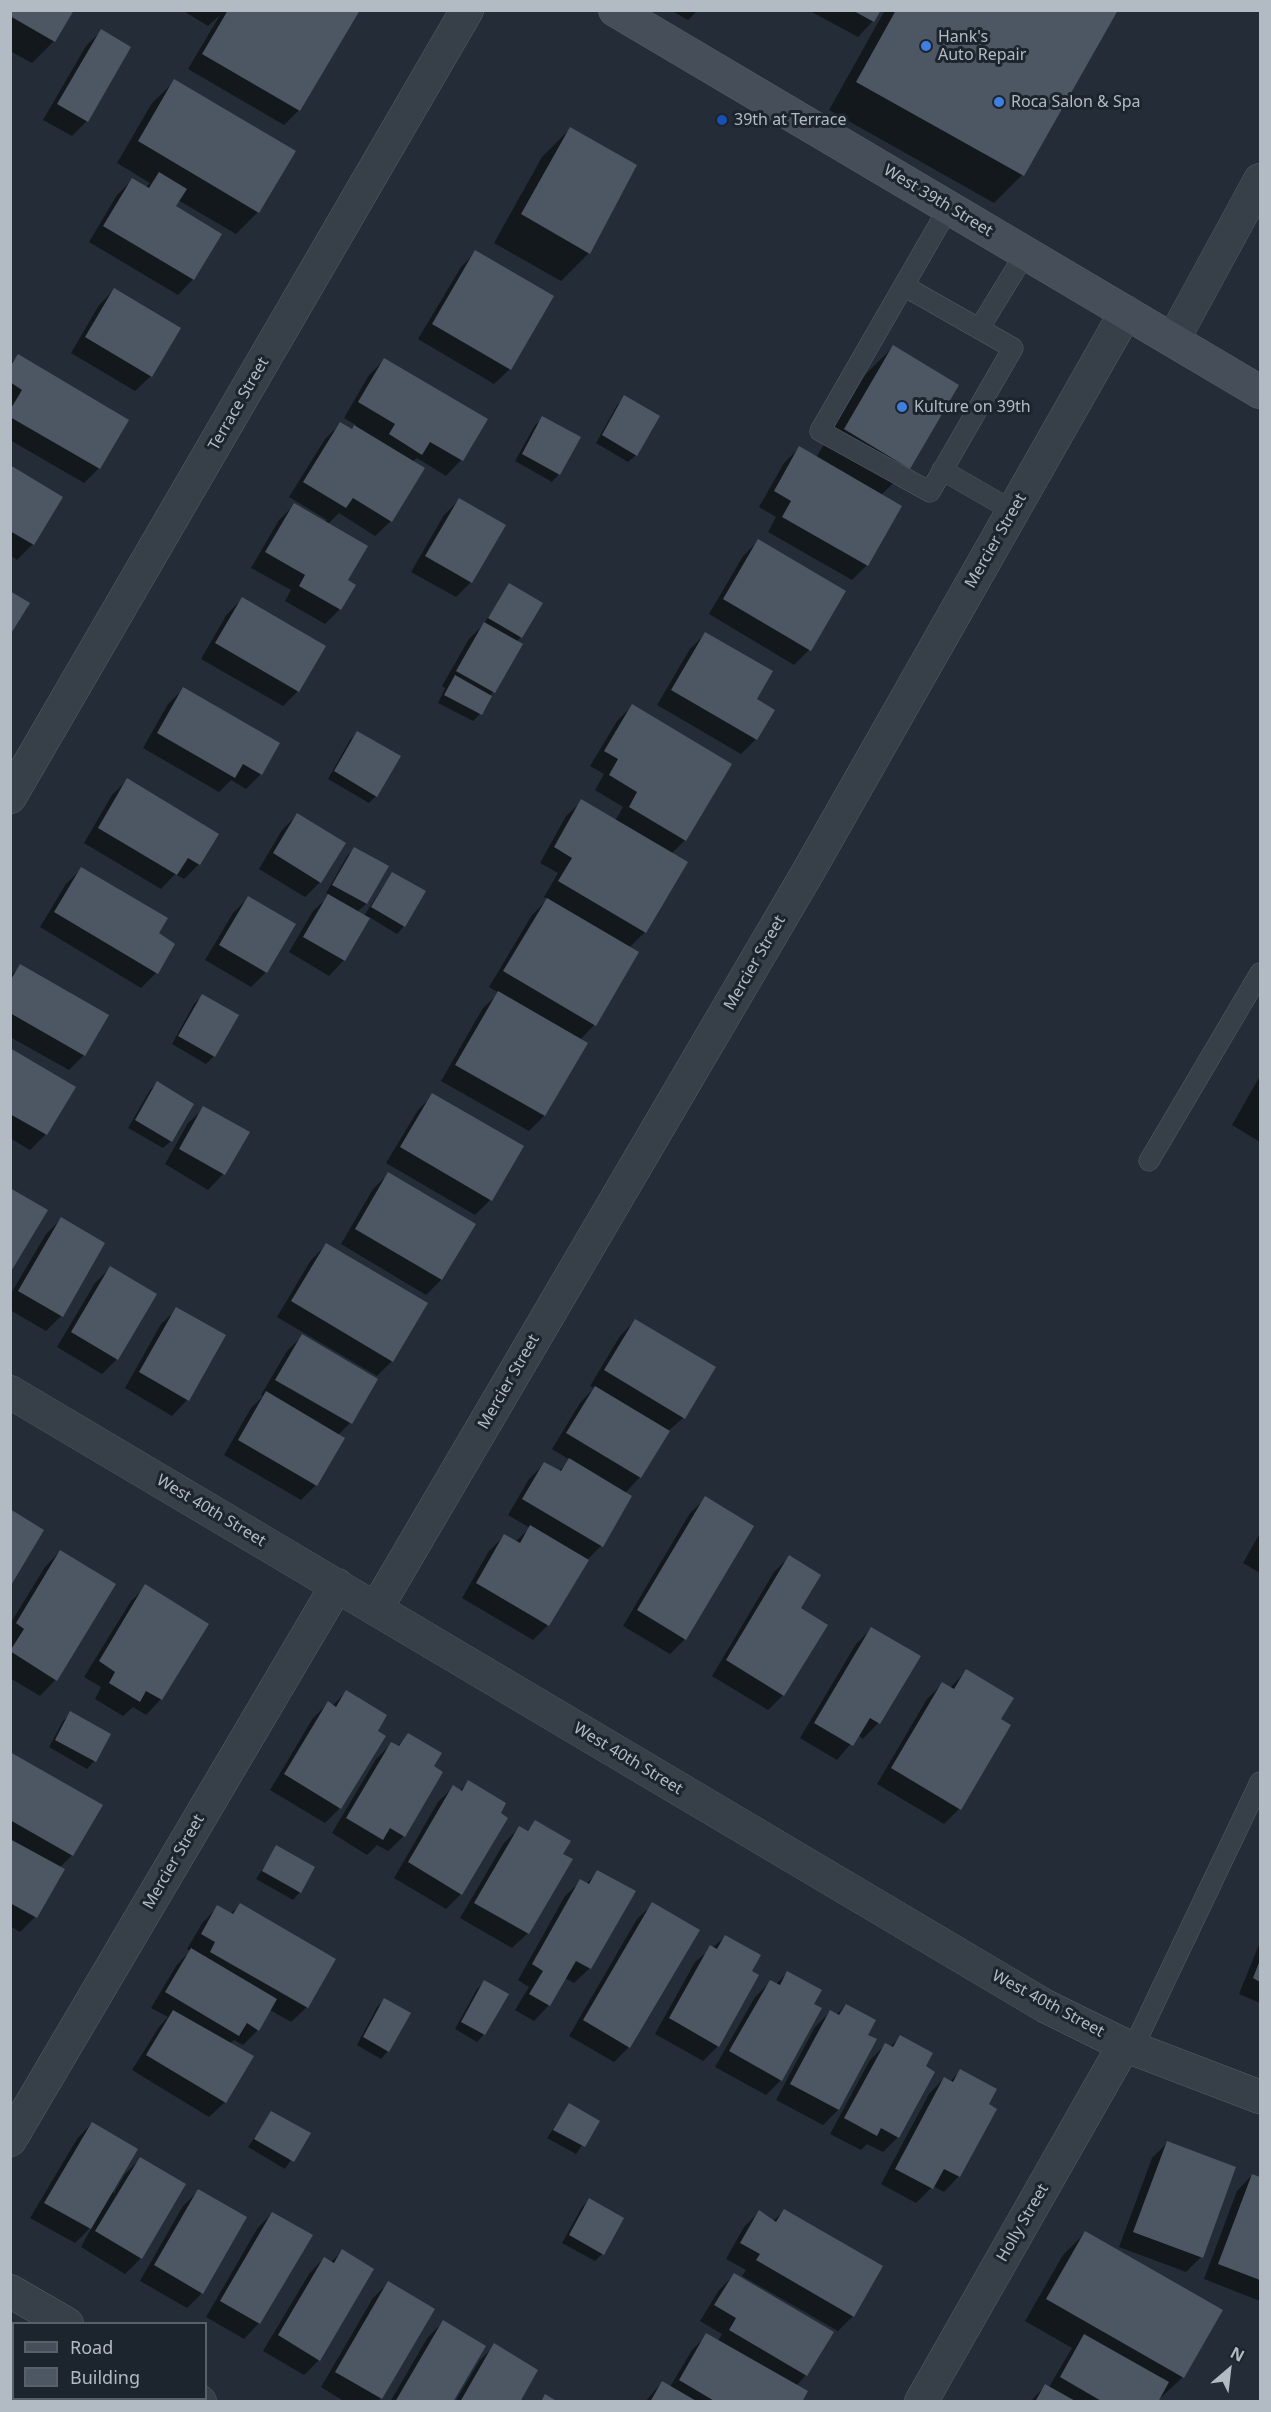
<!DOCTYPE html>
<html>
<head>
<meta charset="utf-8">
<style>
	body { margin:0 }
	#map { position:relative; width:1271px; height:2412px; overflow:hidden; background:#242d37; font-family:"Noto Sans",sans-serif }
	canvas { display:block }
	.frame { position:absolute; inset:0; border:12px solid #b2bac4; pointer-events:none }
	.legend { position:absolute; left:12px; top:2322px; width:195px; height:78px; box-sizing:border-box; background:#1c242d; border:2px solid #586069; margin:0; padding:8px 10px; list-style:none; font-size:18px; color:#b2bac4 }
	.legend li { display:flex; align-items:center; gap:12px; height:30px }
	.legend b { width:30px; border:2px solid #586069 }
	.north { position:absolute; left:1199px; top:2340px; width:60px; height:60px; -webkit-text-stroke:4px #1c242d; paint-order:stroke; rotate:28deg; font-size:16px; font-weight:700; line-height:24px; text-align:center; color:#b2bac4 }
	.north::after { content:''; display:block; margin:auto; width:21px; height:27px; background:#b2bac4; clip-path:polygon(50% 0,100% 100%,50% 72%,0 100%) }
</style>
</head>
<body>
<div id="map">
<canvas width="1271" height="2412"></canvas>
<div class="frame"></div>
<ul class="legend">
<li><b style="height:8px;background:#464e5a"></b>Road</li>
<li><b style="height:16px;background:#4c5763"></b>Building</li>
</ul>
<div class="north">N</div>
</div>
<script>
const context = document.querySelector('canvas').getContext('2d');
context.lineJoin = 'round';
function fill(path, color) {
  context.fillStyle = color;
  context.fill(path, 'evenodd');
}
function stroke(path, color, width, dash) {
  context.strokeStyle = color;
  context.lineWidth = width;
  context.lineCap = dash ? 'butt' : 'round';
  context.setLineDash(dash || []);
  context.stroke(path);
}
function label(font, color, halo, rows, align = 'center') {
  context.font = font + ' "Noto Sans",sans-serif';
  context.lineWidth = 6;
  context.setLineDash([]);
  context.textBaseline = 'middle';
  context.strokeStyle = halo;
  context.fillStyle = color;
  for (const [text, x, y, turn = 0] of rows) {
    context.save();
    context.translate(x, y);
    context.rotate((+turn || 0) * Math.PI / 180);
    context.textAlign = isNaN(turn) ? turn : align;
    if (halo) context.strokeText(text, 0, 0);
    context.fillText(text, 0, 0);
    context.restore();
  }
}
fill(new Path2D(`
	M10 10 54 41 32 63 10 51Z
	M182 10H358L299 110 284 125 188 69 220 15 208 26Z
	M670 10H698L688 20Z
	M879 10 873 21 858 37 810 11Z
	M885 10H1116L1022 175 994 203 829 110Z
	M101 31 129 48 87 121 72 136 43 120 86 46Z
	M175 81 258 212 236 234 178 200 174 206 220 234 193 279 178 295 89 242 117 195 132 180 146 187 150 183 117 163 152 103Z
	M570 129 589 253 561 281 494 243 542 157Z
	M476 252 510 369 494 384 418 339 461 267Z
	M114 290 151 376 135 391 71 353 99 305Z
	M893 347 909 468 881 495 867 565 852 580 768 532 776 517 759 507 784 463 799 448 816 458 865 375Z
	M18 356 99 468 84 483 10 440V364Z
	M384 360 486 420 461 460 446 476 417 458 412 462 391 521 375 536 339 513 328 524 346 581 340 609 325 624 285 601 291 590 251 568 279 520 294 505 325 523 327 520 289 497 325 439 340 424 350 430 356 425 344 418 369 375Z
	M625 397 636 455 628 462 596 443 617 405Z
	M543 418 559 474 552 482 515 461 535 425Z
	M10 467 61 497 33 544 17 560 10 555Z
	M459 500 471 582 456 597 411 572 444 515Z
	M758 541 809 650 794 665 709 614 743 556Z
	M509 585 521 637 516 642 520 645 480 714 473 721 438 703 445 688 442 686 469 639 483 625Z
	M242 599 298 691 283 706 201 659 227 614Z
	M705 634 755 699 756 739 741 754 657 705 690 649Z
	M183 689 261 774 246 789 231 780 219 792 143 748 168 704Z
	M632 706 685 840 671 854 645 932 629 948 594 1025 580 1040 544 1116 529 1131 441 1081 483 1008 499 993 489 987 532 915 548 899 544 897 558 873 540 863 566 816 582 801 615 821 623 807 595 790 604 774 590 766 617 721Z
	M358 732 376 796 369 803 328 779 350 740Z
	M127 780 199 864 184 879 175 874 161 889 84 843 112 795Z
	M297 815 320 882 305 897 259 869 282 830Z
	M354 849 366 904 357 912 364 916 392 873 404 926 397 934 369 917 344 960 329 976 289 952 313 911 330 895 326 893 347 856Z
	M81 869 157 934 156 973 141 988 40 927 66 884Z
	M248 898 266 972 251 987 205 960 233 913Z
	M21 966 84 1055 69 1070 10 1037V976Z
	M202 996 237 1016 214 1056 206 1064 172 1044 194 1004Z
	M10 1050 74 1087 45 1135 30 1150 10 1138Z
	M1260 1076V1142L1232 1125Z
	M157 1083 171 1141 163 1148 128 1128 150 1090Z
	M433 1095 490 1200 475 1215 386 1163 418 1110Z
	M204 1108 248 1133 223 1174 208 1190 165 1164 188 1123Z
	M388 1174 473 1224 441 1280 426 1295 341 1244 373 1189Z
	M61 1219V1316L46 1331 10 1310V1295L46 1234Z
	M326 1245 392 1361 377 1376 277 1317 311 1260Z
	M110 1268 117 1359 102 1374 57 1347 95 1283Z
	M177 1309 224 1336 187 1400 172 1416 125 1388 161 1324Z
	M635 1321 714 1368 683 1418 667 1432 640 1477 625 1493 601 1546 587 1560 548 1625 533 1640 462 1598 489 1551 504 1536 515 1542 530 1528 508 1515 529 1479 544 1464 558 1472 570 1460 552 1449 580 1403 594 1388 590 1386 620 1336Z
	M302 1336 350 1423 338 1435 316 1485 301 1500 224 1455 251 1408 263 1396 261 1395 287 1351Z
	M706 1498 685 1639 670 1654 623 1626 690 1513Z
	M1260 1533V1573L1243 1563Z
	M60 1551 114 1584 55 1680 40 1696 10 1678V1624L45 1567Z
	M789 1557 799 1608 783 1695 768 1710 712 1676 774 1572Z
	M146 1586 161 1699 146 1715 133 1707 123 1716 95 1699 101 1687 84 1677 131 1601Z
	M871 1629 919 1656 878 1723 863 1739 858 1735 837 1760 800 1738 856 1644Z
	M966 1671 999 1720 1009 1726 959 1809 944 1824 877 1784 927 1699 942 1684 950 1688Z
	M346 1692 340 1808 325 1823 270 1790 313 1718 328 1703 332 1706Z
	M71 1713 109 1734 94 1761 87 1769 49 1747 63 1721Z
	M408 1735 432 1767 404 1836 388 1851 377 1845 367 1855 332 1833 376 1759 391 1744 397 1747Z
	M10 1753 72 1855 59 1868 35 1917 20 1932 10 1926Z
	M468 1782 461 1894 446 1909 394 1878 438 1802 453 1787 460 1791Z
	M535 1822 561 1855 571 1860 528 1933 512 1948 460 1918 504 1843 519 1828 526 1832Z
	M277 1847 300 1892 293 1900 256 1879Z
	M598 1872 590 1968 574 1983 565 1978 549 2005 534 2021 515 2010 529 1987 518 1980 565 1896 581 1881 586 1884Z
	M653 1904 629 2047 614 2062 569 2036 637 1919Z
	M240 1905 307 2007 291 2022 270 2010 258 2030 243 2045 234 2040 229 2044 225 2102 209 2117 132 2070 159 2027 168 2017 151 2008 176 1966 190 1951 187 1949 203 1922 218 1907 230 1914Z
	M725 1937 750 1972 718 2046 703 2061 655 2034 695 1962Z
	M1260 1942V2003L1239 1994Z
	M787 1973 781 2080 766 2095 715 2067 755 1997 770 1982 775 1985Z
	M484 1982V2034L477 2042 455 2029 477 1989Z
	M384 2000 388 2051 381 2059 357 2045 377 2007Z
	M846 2005 866 2035 875 2040 838 2110 823 2125 776 2100 815 2027 830 2012 836 2015Z
	M900 2037 924 2067 898 2137 883 2152 867 2144 861 2150 830 2134 870 2060 885 2045 890 2047Z
	M960 2071 987 2105 995 2109 959 2176 944 2192 933 2186 916 2203 881 2184 929 2094 944 2078 950 2082Z
	M569 2105 598 2121 576 2154 547 2138Z
	M271 2113 309 2133 285 2169 248 2147Z
	M92 2123 111 2191 114 2193 125 2174 140 2159 184 2185 140 2259 125 2274 81 2247 93 2225 75 2243 30 2218 77 2139Z
	M1168 2142 1201 2257 1186 2272 1119 2247 1152 2158Z
	M1252 2175 1260 2178V2301L1204 2279 1237 2191Z
	M198 2191 202 2293 187 2308 140 2281 183 2206Z
	M589 2200 602 2254 595 2261 562 2243 582 2207Z
	M784 2211 853 2316 838 2331 742 2276 746 2270 726 2259 744 2227 759 2212 773 2221Z
	M272 2213 259 2323 244 2339 206 2317 257 2229Z
	M1085 2233 1221 2311 1183 2377 1156 2402H1030L1046 2385 1049 2387 1072 2348 1025 2321 1063 2255Z
	M342 2251 319 2360 304 2375 263 2351 309 2274 324 2258 331 2262Z
	M734 2275 806 2375 796 2386 801 2402H645L662 2382 670 2387 692 2350 707 2335 718 2341 722 2334 700 2321 719 2290Z
	M388 2283 433 2309 381 2398 377 2402H345L321 2387 373 2298Z
	M443 2322 451 2402H390L428 2337Z
	M495 2345 518 2402H455L480 2360Z`), '#0007');
fill(new Path2D(`
	M10 10H74L55 42 10 16Z
	M228 10H360L300 111 202 54Z
	M852 10H881L874 22Z
	M896 10H1118L1024 176 856 82Z
	M101 29 131 47 88 122 57 104Z
	M174 79 296 151 259 213 138 141Z
	M570 127 637 165 590 254 521 214Z
	M159 172 187 189 176 206 222 234 194 280 103 226 132 178 149 188Z
	M475 250 554 296 511 370 432 324Z
	M114 288 181 328 152 377 85 337Z
	M893 345 959 385 910 469 844 429Z
	M18 354 129 420 100 469 10 417V410L22 390 10 382V367Z
	M384 358 488 419 463 461 430 442 422 455 389 434 395 424 358 402Z
	M624 395 660 416 637 456 602 435Z
	M542 416 581 437 560 475 522 454Z
	M340 422 352 429 354 425 425 468 392 522 353 498 346 508 303 482Z
	M799 446 902 506 868 566 782 517 791 501 774 491Z
	M10 465 63 497 34 545 10 531Z
	M459 498 506 525 472 583 425 556Z
	M294 503 368 546 348 580 356 585 341 610 299 586 305 575 265 552Z
	M758 539 846 591 811 651 723 599Z
	M509 583 543 603 522 638 488 618Z
	M10 591 30 603 10 635Z
	M242 597 326 646 299 692 215 643Z
	M484 622 523 644 495 693 456 671Z
	M705 632 773 671 757 699 775 710 757 740 671 690Z
	M455 675 492 696 482 715 444 695Z
	M183 687 280 743 262 775 243 764 235 778 157 733Z
	M632 704 732 764 686 841 629 807 637 792 609 775 618 759 604 751Z
	M357 731 401 756 377 797 334 771Z
	M127 778 219 834 200 865 188 858 177 875 98 828Z
	M581 799 688 862 646 933 558 881 572 858 554 847Z
	M297 813 346 843 321 883 273 853Z
	M354 847 389 866 367 904 332 885Z
	M81 867 168 918 159 933 175 944 158 974 54 912Z
	M392 872 426 891 405 927 371 907Z
	M328 894 370 918 345 961 303 937Z
	M248 896 296 924 267 973 219 945Z
	M547 898 639 952 596 1026 503 971Z
	M20 964 109 1015 85 1056 10 1013V981Z
	M498 991 588 1043 545 1116 455 1065Z
	M202 994 239 1015 215 1057 178 1036Z
	M10 1048 76 1087 47 1135 10 1114Z
	M157 1081 194 1104 172 1142 135 1120Z
	M432 1093 524 1146 492 1201 400 1147Z
	M203 1106 250 1132 225 1175 179 1149Z
	M388 1172 476 1224 442 1280 355 1229Z
	M10 1188 48 1210 10 1273Z
	M61 1217 105 1243 63 1317 18 1291Z
	M326 1243 428 1303 393 1362 291 1301Z
	M110 1266 157 1294 118 1360 71 1332Z
	M176 1307 226 1335 189 1401 139 1372Z
	M635 1319 716 1367 685 1419 604 1370Z
	M302 1334 378 1379 352 1424 275 1380Z
	M595 1386 670 1431 641 1478 566 1433Z
	M266 1391 345 1438 317 1486 238 1440Z
	M569 1458 632 1496 603 1547 522 1499 544 1462 561 1471Z
	M705 1496 754 1526 686 1640 637 1610Z
	M10 1509 44 1530 10 1587Z
	M530 1525 589 1560 549 1626 476 1583 504 1534 520 1543Z
	M60 1550 116 1584 57 1681 10 1651 24 1629 16 1623Z
	M789 1555 821 1575 801 1608 828 1625 784 1696 726 1660Z
	M145 1584 209 1624 162 1700 146 1691 140 1702 109 1683 115 1672 99 1661Z
	M871 1627 921 1656 880 1724 870 1718 853 1746 814 1723Z
	M966 1669 1014 1698 1001 1719 1011 1725 961 1810 891 1768 942 1682 954 1689Z
	M346 1690 387 1715 378 1731 386 1736 341 1809 284 1774 328 1701 336 1707Z
	M70 1711 111 1734 96 1762 55 1740Z
	M408 1733 442 1753 434 1766 443 1772 405 1837 390 1828 383 1840 346 1818 391 1742 399 1746Z
	M10 1752 103 1805 73 1856 10 1820Z
	M468 1780 506 1803 501 1813 508 1818 462 1895 408 1862 453 1785 462 1791Z
	M535 1820 571 1841 563 1854 573 1859 529 1934 474 1903 519 1826 528 1831Z
	M10 1839 65 1869 37 1918 10 1903Z
	M276 1845 315 1867 301 1893 262 1871Z
	M597 1870 636 1891 591 1969 576 1961 550 2006 529 1994 543 1971 532 1964 580 1879 589 1884Z
	M652 1902 700 1930 630 2048 583 2020Z
	M240 1903 336 1959 308 2008 210 1952 215 1942 201 1934 217 1905 233 1914Z
	M725 1935 761 1955 752 1971 759 1975 719 2047 669 2018 710 1945 717 1949Z
	M191 1948 277 1999 259 2031 247 2023 239 2036 165 1992Z
	M1260 1960V1982L1253 1978Z
	M787 1971 822 1990 814 2004 822 2008 782 2081 729 2051 770 1980 780 1985Z
	M484 1980 509 1994 485 2035 461 2022Z
	M384 1998 411 2013 389 2052 363 2037Z
	M846 2004 876 2020 868 2035 877 2039 839 2110 790 2084 830 2010 839 2015Z
	M173 2010 254 2056 226 2103 146 2055Z
	M900 2035 933 2053 926 2066 935 2072 899 2138 881 2128 877 2136 844 2118 885 2043 893 2047Z
	M960 2069 997 2089 989 2104 997 2109 960 2177 944 2169 933 2189 895 2169 944 2077 953 2082Z
	M569 2103 600 2121 585 2147 553 2130Z
	M271 2111 311 2133 294 2162 254 2139Z
	M92 2122 138 2149 91 2229 44 2203Z
	M1167 2141 1236 2167 1203 2258 1133 2232Z
	M140 2157 186 2184 142 2259 95 2231Z
	M1252 2174 1260 2177V2280L1218 2264Z
	M198 2189 247 2217 203 2294 154 2265Z
	M589 2198 624 2218 604 2255 569 2235Z
	M784 2209 883 2266 854 2317 756 2260 760 2254 740 2243 759 2210 776 2222Z
	M272 2212 313 2235 260 2324 220 2301Z
	M1085 2231 1223 2310 1184 2378 1046 2299Z
	M342 2249 374 2269 320 2361 278 2335 324 2257 334 2263Z
	M734 2273 834 2332 807 2376 729 2330 736 2318 714 2305Z
	M388 2281 435 2309 382 2399 335 2372Z
	M443 2320 486 2346 453 2402H395Z
	M706 2333 808 2391 802 2402H716L679 2380Z
	M1084 2334 1169 2382 1158 2402H1103L1060 2377Z
	M494 2343 538 2370 520 2402H460Z
	M10 2370 14 2372V2398H41L40 2402H10Z
	M662 2381 698 2402H650Z
	M1045 2384 1077 2402H1035Z
	M545 2394 558 2402H541Z`), '#4c5763');
const service = new Path2D(`
	M904 286 1013 348 930 492 820 431 949 207
	M979 329 1026 252
	M942 470 1013 511
	M1149 1161 1260 973
	M1133 2048 1260 1782`);
const minor = new Path2D(`
	M1173 340 1260 180
	M10 797 467 10
	M10 1392 1045 2006 1124 2045 1260 2097
	M376 1609 808 872 1126 312
	M10 2140 337 1585
	M10 2291 67 2324
	M195 2398 200 2402
	M921 2402 1124 2045`);
const secondary = new Path2D(`
	M615 10 1260 392`);
stroke(service, '#555d66', 21);
stroke(minor, '#555d66', 34);
stroke(secondary, '#555d66', 34);
stroke(service, '#373f48', 20);
stroke(minor, '#373f48', 33);
stroke(secondary, '#464e5a', 33);
for (const [x, y, r, color] of [
	[926,46,6,"#3f7fe0"],
	[999,102,6,"#3f7fe0"],
	[722,120,6,"#1a4fb4"],
	[902,407,6,"#3f7fe0"]
]) {
  const dot = new Path2D();
  dot.arc(x, y, r, 0, 2 * Math.PI);
  context.fillStyle = color;
  context.fill(dot);
  stroke(dot, '#1c242d', 2);
}
label('16px', '#b2bac4', '#1c242d', [
	["Hank's",938,37],
	["Auto Repair",938,55],
	["Roca Salon & Spa",1011,102],
	["39th at Terrace",734,120],
	["Kulture on 39th",914,407]
], 'left');
label('16px', '#b2bac4', '#1c242d', [
	["West 39th Street",938,201,31],
	["Terrace Street",239,404,-60],
	["Mercier Street",996,541,-60],
	["Mercier Street",755,963,-60],
	["Mercier Street",509,1382,-60],
	["West 40th Street",211,1511,31],
	["West 40th Street",628,1759,31],
	["Mercier Street",174,1862,-60],
	["West 40th Street",1048,2004,28],
	["Holly Street",1023,2223,-60]
]);
</script>
</body>
</html>
